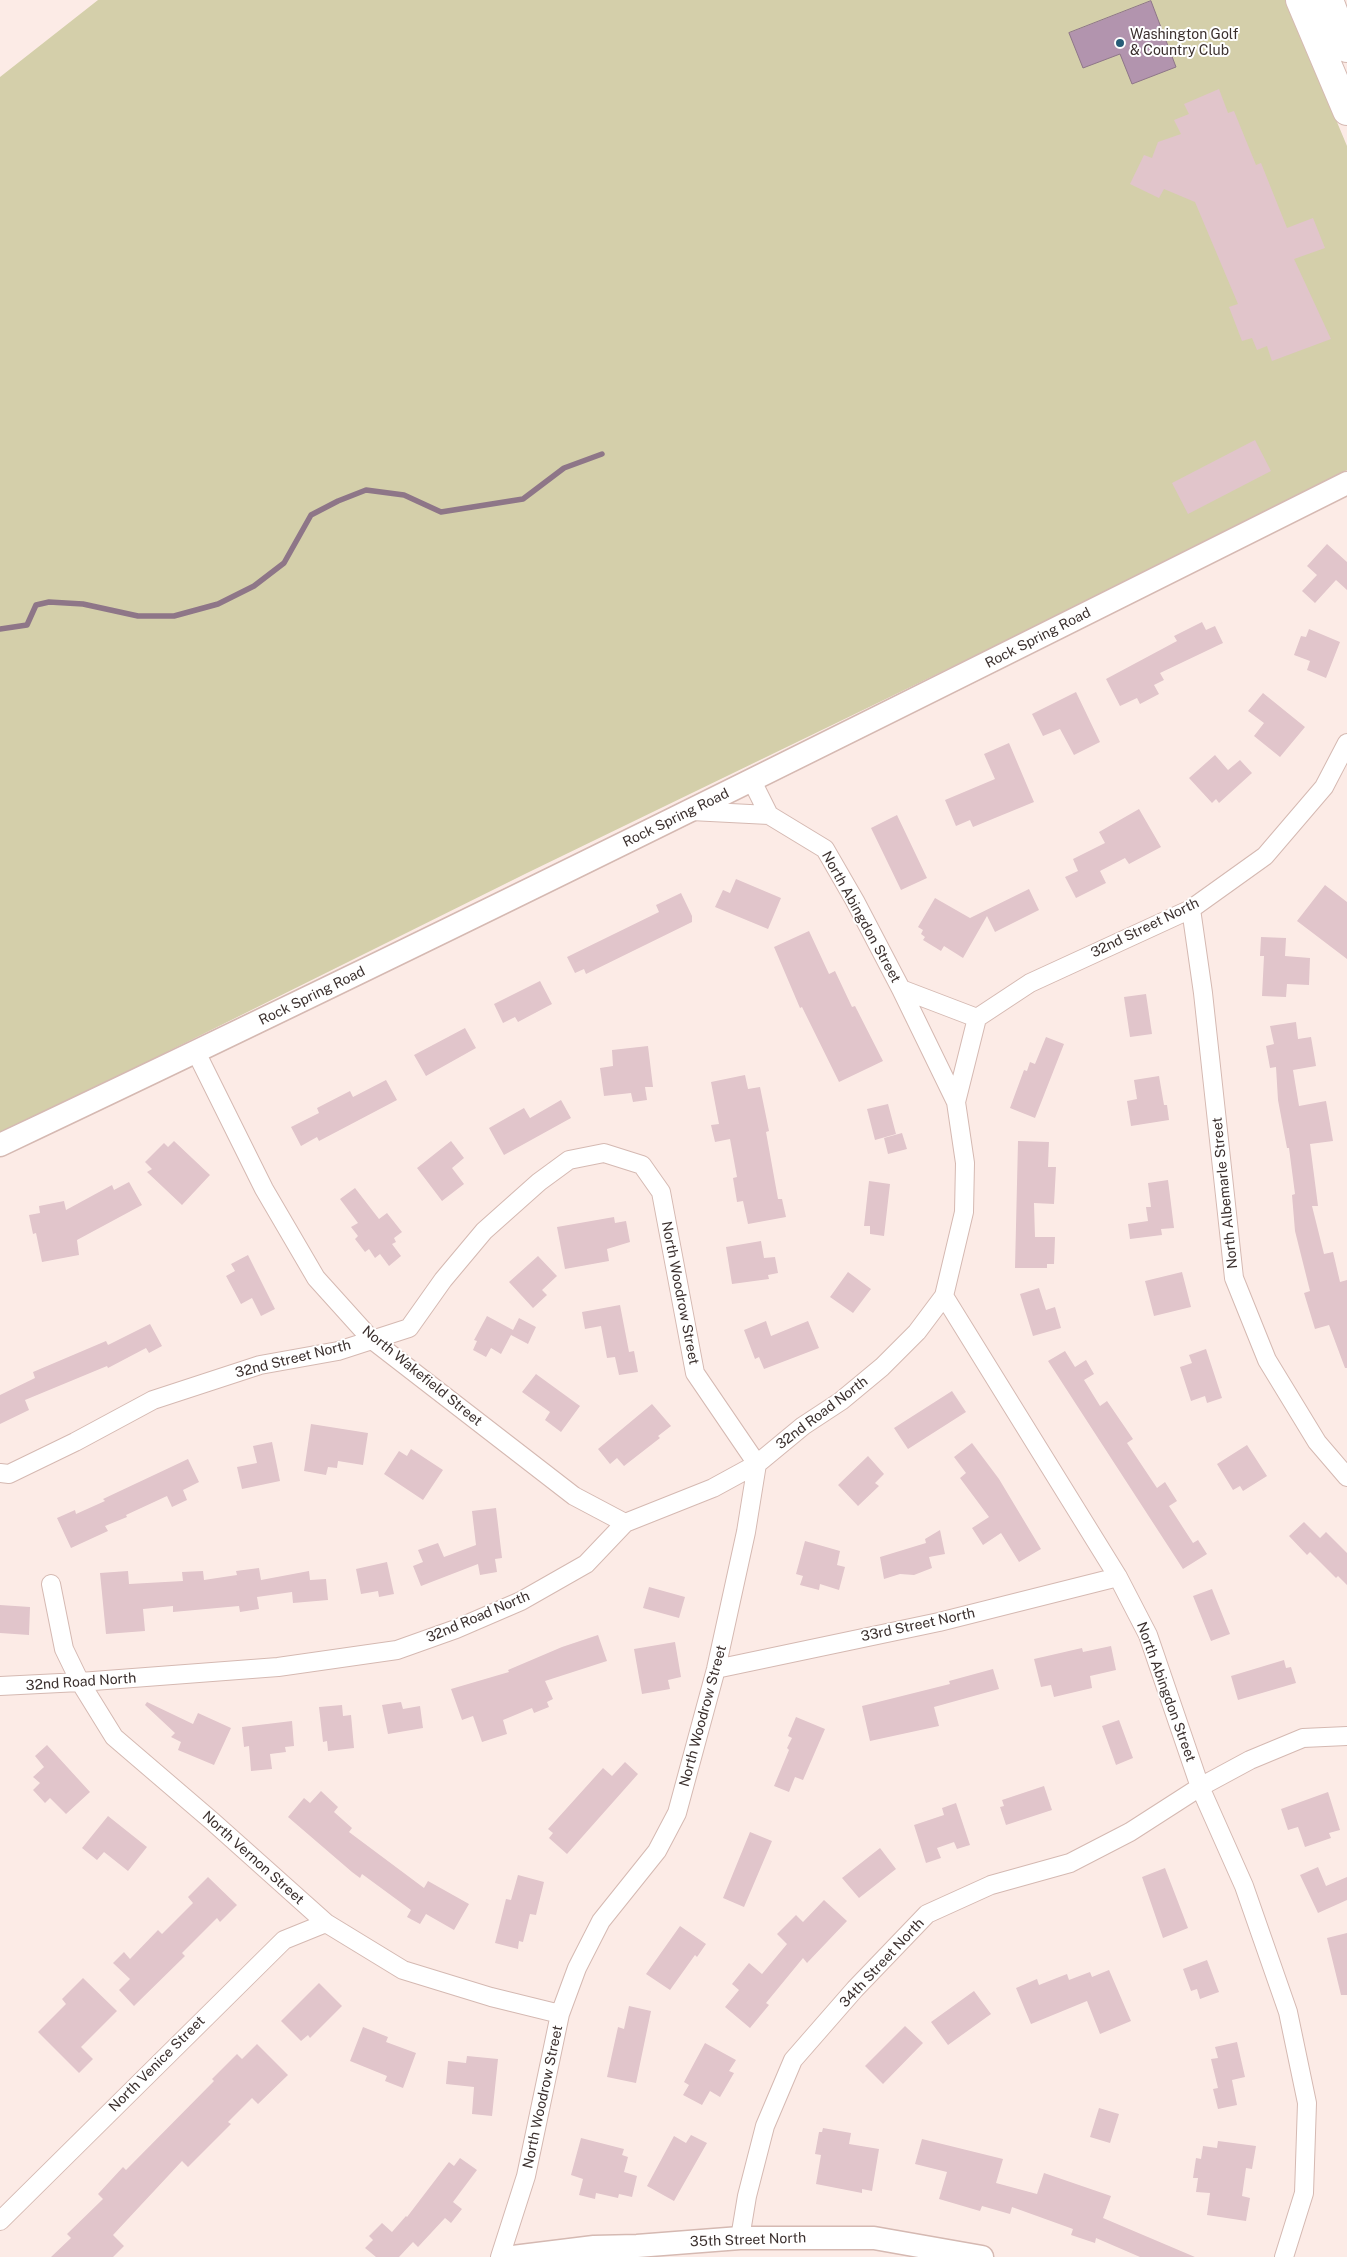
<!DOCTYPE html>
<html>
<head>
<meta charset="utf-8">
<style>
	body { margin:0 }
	canvas { display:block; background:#fcebe6 }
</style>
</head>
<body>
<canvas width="1347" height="2257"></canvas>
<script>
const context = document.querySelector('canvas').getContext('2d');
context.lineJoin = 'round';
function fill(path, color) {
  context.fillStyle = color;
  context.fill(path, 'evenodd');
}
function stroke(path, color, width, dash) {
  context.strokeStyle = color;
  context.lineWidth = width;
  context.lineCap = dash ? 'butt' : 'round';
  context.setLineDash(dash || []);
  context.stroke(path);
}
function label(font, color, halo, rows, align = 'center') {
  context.font = font + ' "Public Sans",sans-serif';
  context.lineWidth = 4;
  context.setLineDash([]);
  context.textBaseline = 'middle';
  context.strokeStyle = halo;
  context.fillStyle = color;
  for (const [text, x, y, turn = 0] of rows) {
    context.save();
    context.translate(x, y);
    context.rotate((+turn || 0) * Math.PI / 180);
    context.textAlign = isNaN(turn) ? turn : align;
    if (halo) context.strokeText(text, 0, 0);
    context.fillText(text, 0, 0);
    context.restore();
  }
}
fill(new Path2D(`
	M98 0H1286L1347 146V470L1224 535 527 873 0 1135V77Z`), '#d4cfaa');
const water = new Path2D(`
	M1151 1 1176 67 1132 84 1120 54 1083 68 1069 33Z`);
fill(water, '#b294ae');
stroke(water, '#8e7688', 1);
stroke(new Path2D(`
	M0 629 27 625 36 605 49 602 83 604 138 616H174L218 604 254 586 284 563 311 515 338 501 366 490 404 495 441 512 523 499 564 468 602 454`), '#8e7688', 5.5);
fill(new Path2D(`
	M1219 89 1228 113 1234 111 1256 165 1261 163 1287 228 1313 218 1325 248 1294 259 1331 339 1272 361 1267 346 1257 350 1252 338 1242 341 1229 307 1238 304 1195 202 1164 189 1159 198 1130 184 1144 155 1152 158 1158 142 1181 134 1174 120 1189 114 1184 104Z
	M1255 440 1271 471 1188 514 1172 483Z
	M1327 544 1347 562V590L1336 580 1315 603 1302 591 1317 575 1307 566Z
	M1202 622 1206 630 1215 626 1223 643 1160 673 1164 680 1154 685 1159 694 1140 704 1137 698 1120 706 1106 679 1177 641 1174 636Z
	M1309 629 1340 642 1326 678 1307 670 1310 661 1294 655 1301 636 1306 637Z
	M1076 692 1100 742 1074 755 1060 729 1043 736 1032 714Z
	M1263 693 1305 727 1280 757 1254 736 1264 723 1248 711Z
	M1009 743 1034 802 973 827 970 820 956 826 945 800 995 779 984 754Z
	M1215 755 1228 770 1240 760 1252 773 1219 803 1216 799 1212 803 1189 778Z
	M1139 809 1161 847 1129 864 1125 858 1100 871 1106 883 1076 898 1065 877 1078 871 1073 859 1105 843 1099 832Z
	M897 815 927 878 901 890 871 828Z
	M736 879 781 898 768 929 715 907 723 890 730 893Z
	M1325 885 1347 902V959L1297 921Z
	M1029 889 1039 910 995 932 987 916 963 958 944 946 941 951 923 940 925 937 921 934 923 930 918 927 935 898 970 918Z
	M681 893 692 916V922L586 974 584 969 575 973 567 957 659 912 656 905Z
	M809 931 829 974 835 971 852 1007 855 1006 883 1061 839 1082 802 1007 800 1008 774 947Z
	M1261 937 1286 938 1285 956 1310 958 1309 985 1287 984 1286 997 1262 996 1264 956H1260Z
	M540 981 552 1004 518 1022 515 1017 503 1023 494 1004Z
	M1146 994 1152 1034 1130 1037 1124 997Z
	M1296 1022 1298 1039 1311 1037 1316 1066 1293 1070 1299 1106 1326 1101 1333 1141 1310 1144 1318 1206H1312L1324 1254 1333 1252 1340 1282 1347 1280V1368H1345L1329 1325 1315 1329 1304 1293 1310 1291 1295 1231 1292 1195 1295 1194 1289 1148H1287L1278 1100 1276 1067 1270 1068 1266 1046 1274 1044 1270 1026Z
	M465 1028 476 1048 426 1076 414 1055Z
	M1046 1037 1064 1044 1035 1118 1010 1108 1024 1070 1027 1071 1030 1062 1035 1064Z
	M648 1046 653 1087H645L647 1100 633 1102 631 1093 604 1096 600 1068 613 1066 612 1050Z
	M745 1075 748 1089 760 1087 769 1131 766 1132 778 1199H782L786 1217 748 1224 743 1201 737 1202 733 1178 737 1177 730 1139 715 1142 711 1125 719 1124 711 1082Z
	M1159 1076 1164 1105H1167L1169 1120 1131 1126 1127 1101 1137 1099 1134 1080Z
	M386 1080 397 1100 319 1141 317 1137 301 1146 291 1127 319 1113 317 1108 350 1091 353 1097Z
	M561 1100 571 1118 504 1155 489 1128 524 1108 530 1118Z
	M888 1104 896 1134 875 1140 867 1109Z
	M902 1133 907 1149 888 1154 884 1138Z
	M174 1141 210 1175 182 1205 147 1172 152 1169 145 1162 164 1143 168 1147Z
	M451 1141 464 1158 452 1168 464 1184 442 1201 417 1168Z
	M1018 1141 1049 1142 1048 1167H1056L1054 1204 1034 1203 1035 1237H1055L1054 1264H1047V1268H1015Z
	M1168 1180 1174 1228 1161 1229 1162 1235 1130 1239 1128 1224 1148 1221 1146 1207H1151L1148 1183Z
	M869 1181 890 1184 884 1236 870 1234V1226H864Z
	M129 1182 142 1205 77 1240 79 1255 42 1262 36 1233 33 1234 29 1215 40 1213 39 1206 64 1201 66 1210 112 1185 114 1190Z
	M355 1188 379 1219 387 1213 402 1232 394 1238 396 1242 392 1244 401 1256 389 1266 380 1254 375 1258 369 1249 365 1252 355 1239 358 1236 351 1227 358 1223 340 1199Z
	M614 1217 615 1223 626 1221 630 1242 607 1249 609 1261 565 1269 557 1227Z
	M761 1241 764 1258 775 1257 778 1273 768 1275 769 1279 732 1284 726 1247Z
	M248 1255 275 1309 261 1316 252 1298 241 1304 226 1276 235 1271 231 1264Z
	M538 1256 557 1276 542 1290 547 1295 533 1308 509 1282Z
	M848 1272 871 1289 853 1313 830 1297Z
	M1182 1272 1191 1307 1154 1316 1145 1281Z
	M1039 1288 1046 1310 1055 1307 1061 1328 1033 1336 1020 1294Z
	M620 1305 629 1352 634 1351 638 1372 619 1375 615 1357 607 1358 601 1326 585 1329 582 1312Z
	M487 1316 513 1330 519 1318 536 1327 528 1344 511 1335 501 1354 491 1348 486 1357 473 1350 477 1341 474 1340Z
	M766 1321 771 1336 808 1321 819 1348 764 1369 759 1357 755 1359 744 1330Z
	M150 1324 162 1346 149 1353 146 1348 108 1368 107 1366 25 1400 29 1410 0 1424V1395L35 1378 33 1372 106 1341 108 1345Z
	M1206 1349 1222 1398 1207 1403 1205 1396 1191 1401 1180 1367 1192 1363 1189 1355Z
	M1065 1351 1075 1367 1086 1360 1094 1374 1084 1380 1100 1406 1107 1401 1133 1439 1127 1443 1157 1488 1165 1482 1177 1501 1169 1506 1193 1543 1198 1540 1207 1554 1183 1569 1048 1361Z
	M536 1374 580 1406 561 1432 545 1420 550 1412 522 1392Z
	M952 1391 966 1412 908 1449 894 1428Z
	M652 1404 671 1426 658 1436 660 1438 624 1466 617 1458 610 1464 598 1449Z
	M311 1424 368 1433 363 1465 338 1461 337 1468 328 1467 326 1475 304 1471Z
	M272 1442 280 1481 242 1489 237 1467 257 1463 253 1446Z
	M972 1443 999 1479 1041 1549 1019 1562 1001 1533 983 1545 972 1528 989 1517 960 1478 966 1473 954 1457Z
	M1247 1445 1267 1476 1243 1491 1240 1486 1233 1490 1217 1464Z
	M411 1449 443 1470 423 1500 384 1474 399 1451 407 1456Z
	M868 1456 884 1474 875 1483 879 1486 858 1506 838 1485Z
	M188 1459 199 1482 183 1490 187 1500 172 1507 167 1496 126 1515 127 1517 105 1526 108 1531 71 1548 57 1518 75 1510 76 1514 105 1501 103 1499Z
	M496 1508 502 1558 495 1559 497 1572 480 1575 478 1564 421 1586 413 1566 423 1562 418 1550 438 1543 444 1557 476 1545 472 1511Z
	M1304 1522 1320 1538 1326 1532 1347 1553V1585L1338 1576 1336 1578 1310 1552 1307 1555 1289 1536Z
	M940 1530 945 1554 929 1557 932 1568 914 1575 900 1574 884 1579 880 1557 926 1543 925 1539Z
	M805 1541 840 1551 837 1565 845 1567 839 1590 820 1584 819 1590 800 1585 803 1576 796 1574Z
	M387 1562 394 1594 379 1597 378 1591 361 1594 356 1569Z
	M259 1568 261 1580 309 1571 310 1580 326 1579 328 1600 293 1603 292 1592 257 1597 259 1609 240 1612 239 1606 173 1612V1606L143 1609 145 1631 106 1634 100 1573 128 1571 129 1584 183 1581 182 1572 203 1571 204 1580 237 1575 236 1571Z
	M649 1587 685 1597 679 1618 643 1608Z
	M1212 1589 1230 1634 1211 1641 1193 1596Z
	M0 1605 30 1607 29 1635 0 1633Z
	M598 1635 607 1661 545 1681 553 1699 547 1702 549 1707 534 1713 532 1708 503 1720 507 1734 482 1742 473 1716 462 1720 451 1689 509 1672 508 1670 562 1647Z
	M675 1642 681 1677 668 1680 670 1689 642 1694 634 1649Z
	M1111 1646 1116 1670 1090 1676 1092 1688 1054 1697 1051 1685 1041 1687 1034 1659 1082 1648 1083 1652Z
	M1284 1660 1286 1668 1291 1667 1296 1683 1238 1700 1231 1676Z
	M993 1669 999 1689 934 1707 939 1726 870 1741 862 1706 950 1684 949 1681Z
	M147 1702 193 1724 198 1713 231 1728 214 1765 178 1750 181 1742 171 1737 175 1733 145 1705Z
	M401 1702 403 1709 420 1706 423 1728 388 1734 382 1705Z
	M342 1705 343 1716 351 1715 354 1748 328 1751 327 1741 323 1742 319 1707Z
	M796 1717 825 1729 803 1780 795 1777 789 1792 774 1786 789 1750 787 1748 792 1738 788 1736Z
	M1119 1720 1133 1758 1116 1765 1102 1726Z
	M292 1721 294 1746 285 1747 286 1752 270 1754 272 1769 251 1771 249 1746 244 1747 242 1727Z
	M47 1745 90 1792 66 1814 50 1798 45 1803 33 1790 40 1783 33 1777 44 1767 35 1756Z
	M625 1762 638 1774 567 1854 549 1838 553 1833 548 1829 603 1768 612 1776Z
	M1044 1786 1052 1810 1006 1825 1000 1807 1004 1806 1002 1800Z
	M321 1791 338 1807 334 1812 352 1828 349 1832 424 1888 428 1881 469 1904 454 1930 426 1914 420 1924 407 1917 411 1910 362 1874 360 1878 352 1872 288 1817 304 1798 310 1803Z
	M1328 1792 1340 1830 1329 1833 1331 1838 1305 1847 1298 1827 1288 1830 1281 1809Z
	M956 1803 970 1845 957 1849 954 1842 937 1848 941 1858 926 1863 914 1825 944 1815 942 1808Z
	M108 1816 147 1847 128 1871 104 1852 97 1860 82 1848Z
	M750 1832 772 1841 744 1907 723 1898Z
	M880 1848 896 1869 859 1898 842 1878Z
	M1318 1867 1326 1886 1347 1877V1900L1318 1913 1300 1875Z
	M1165 1868 1188 1928 1163 1938 1142 1877Z
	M518 1875 544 1882 536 1915 530 1914 523 1942 519 1941 518 1949 495 1943 506 1899 511 1900Z
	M208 1877 237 1905 220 1922 217 1918 182 1953 185 1956 134 2006 119 1990 130 1979 113 1963 124 1952 130 1959 158 1930 162 1934 193 1903 188 1897Z
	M824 1900 847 1921 807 1963 803 1958 766 2003 769 2005 750 2028 725 2007 739 1990 732 1984 749 1963 762 1974 787 1944 777 1934 796 1915 803 1922Z
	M680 1926 706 1944 697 1957 695 1955 670 1990 646 1974Z
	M1347 1933V1995H1341L1327 1938Z
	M1207 1960 1219 1992 1200 1999 1197 1989 1191 1991 1183 1969Z
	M1109 1970 1131 2021 1100 2034 1087 2001 1031 2024 1016 1988 1037 1979 1039 1985 1067 1974 1069 1980 1090 1972 1092 1977Z
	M83 1978 117 2011 81 2047 93 2059 79 2073 38 2032 66 2004 62 1999Z
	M319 1983 342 2006 310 2038 308 2035 301 2041 281 2021Z
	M974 1991 991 2014 948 2045 931 2022Z
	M629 2006 651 2011 636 2083 607 2077 618 2027 624 2029Z
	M905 2026 923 2043 883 2084 865 2066Z
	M363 2027 388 2037 386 2042 416 2053 403 2088 385 2081 387 2076 350 2061Z
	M1237 2042 1245 2077 1232 2080 1237 2105 1218 2109 1213 2089 1218 2088 1211 2059 1218 2058 1215 2047Z
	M705 2043 736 2060 729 2071 734 2073 720 2097 710 2091 702 2105 683 2095 689 2085 684 2082Z
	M257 2044 288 2075 258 2104 252 2098 228 2122 231 2124 188 2167 182 2161 113 2235 124 2246 113 2257H51L71 2238 67 2234 103 2199 98 2194 123 2167 126 2170 214 2081 212 2079 237 2054 242 2059Z
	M467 2056 498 2059 492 2116 472 2114 474 2087 446 2084 448 2061 466 2063Z
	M1099 2108 1119 2114 1110 2143 1090 2137Z
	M823 2128 851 2133 849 2144 879 2149 872 2191 862 2189V2193L816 2184 821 2155 815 2154 819 2132H822Z
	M691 2135 707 2143 674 2201 647 2186 674 2136 686 2143Z
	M581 2138 624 2149 622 2155 628 2157 624 2172 637 2176 632 2197 619 2194 618 2198 596 2193 595 2199 579 2195 583 2179 571 2175Z
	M922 2139 1003 2159 996 2183 1037 2194 1044 2173 1111 2196 1103 2218 1195 2257H1140L1096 2238 1095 2243 1071 2235 1073 2229 1012 2207 1010 2214 982 2206 980 2211 939 2199 947 2172 915 2164Z
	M1218 2141 1256 2146 1252 2169 1246 2168 1242 2196 1250 2198 1246 2221 1207 2215 1210 2193 1196 2192 1198 2178H1193L1196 2158 1201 2159 1203 2146 1217 2148Z
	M460 2158 477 2170 453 2202 462 2209 451 2223 445 2218 418 2247 413 2242 399 2257H376L365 2248 373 2240 369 2236 382 2223 392 2232 406 2216 407 2217 449 2162 454 2166Z`), '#e1c5cb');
const minor = new Path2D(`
	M752 781 769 815
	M1191 909 1203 993 1234 1278 1267 1360 1317 1442 1347 1477
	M901 989 956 1102
	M977 1018 1030 983 1191 909 1265 856 1324 787 1347 743
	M196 1052 264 1189 316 1278 371 1339 574 1496 625 1523
	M944 1296 1118 1577 1148 1635 1200 1787 1244 1886 1288 2012 1307 2103 1304 2193 1284 2257
	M0 1473 9 1474 75 1442 153 1400 260 1365 338 1351 409 1328 443 1280 484 1231 539 1182 569 1160 604 1153 642 1165 661 1192 695 1373 757 1464 746 1532 716 1669 677 1813 657 1851 601 1921 577 1968 560 2014 526 2176 500 2257
	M51 1584 64 1649 80 1682 114 1737 212 1821 326 1923 403 1970 491 1997 560 2014
	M716 1669 939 1622 1118 1577
	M0 1686 80 1682 278 1667 397 1650 456 1629 521 1601 586 1564 625 1523 713 1488 757 1464 803 1426 841 1401 882 1367 917 1332 944 1296 964 1212 965 1163 956 1102 977 1018 901 989 855 901 825 849 769 815 691 811
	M0 2221 284 1940 326 1923
	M740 2238 747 2196 765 2126 793 2060 855 1989 927 1914 991 1885 1070 1863 1130 1832 1200 1787 1250 1760 1303 1738 1347 1736`);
const tertiary = new Path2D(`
	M0 1145C452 931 900 707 1347 483
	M513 2257 594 2247 637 2246 740 2238H874L982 2257`);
const primary = new Path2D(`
	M1300 0 1347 111
	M1329 0 1347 48`);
stroke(minor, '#d5b9b2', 20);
stroke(tertiary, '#d5b9b2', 25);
stroke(primary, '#d5b9b2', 30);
stroke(minor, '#fff', 18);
stroke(tertiary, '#fff', 22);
stroke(primary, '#fff', 28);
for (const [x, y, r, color] of [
	[1120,43,5,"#265c77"]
]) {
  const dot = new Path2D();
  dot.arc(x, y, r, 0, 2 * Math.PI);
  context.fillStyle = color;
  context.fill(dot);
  stroke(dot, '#fff', 2);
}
label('14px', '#3b302e', '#fff', [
	["Washington Golf",1130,35],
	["& Country Club",1130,51]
], 'left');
label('14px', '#3b302e', '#fff', [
	["Rock Spring Road",1038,638,-27],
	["Rock Spring Road",676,818,-26],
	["North Abingdon Street",861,917,61],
	["32nd Street North",1145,928,-26],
	["Rock Spring Road",312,996,-26],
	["North Albemarle Street",1225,1193,-96],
	["North Woodrow Street",680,1293,79],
	["32nd Street North",293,1359,-14],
	["North Wakefield Street",422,1376,39],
	["32nd Road North",822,1413,-37],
	["32nd Road North",478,1617,-23],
	["33rd Street North",918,1625,-12],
	["32nd Road North",81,1682,-4],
	["North Abingdon Street",1166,1692,70],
	["North Woodrow Street",703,1716,-75],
	["North Vernon Street",253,1858,42],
	["34th Street North",882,1963,-47],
	["North Venice Street",157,2064,-45],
	["North Woodrow Street",543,2097,-78],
	["35th Street North",748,2240,-2]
]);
</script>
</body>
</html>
